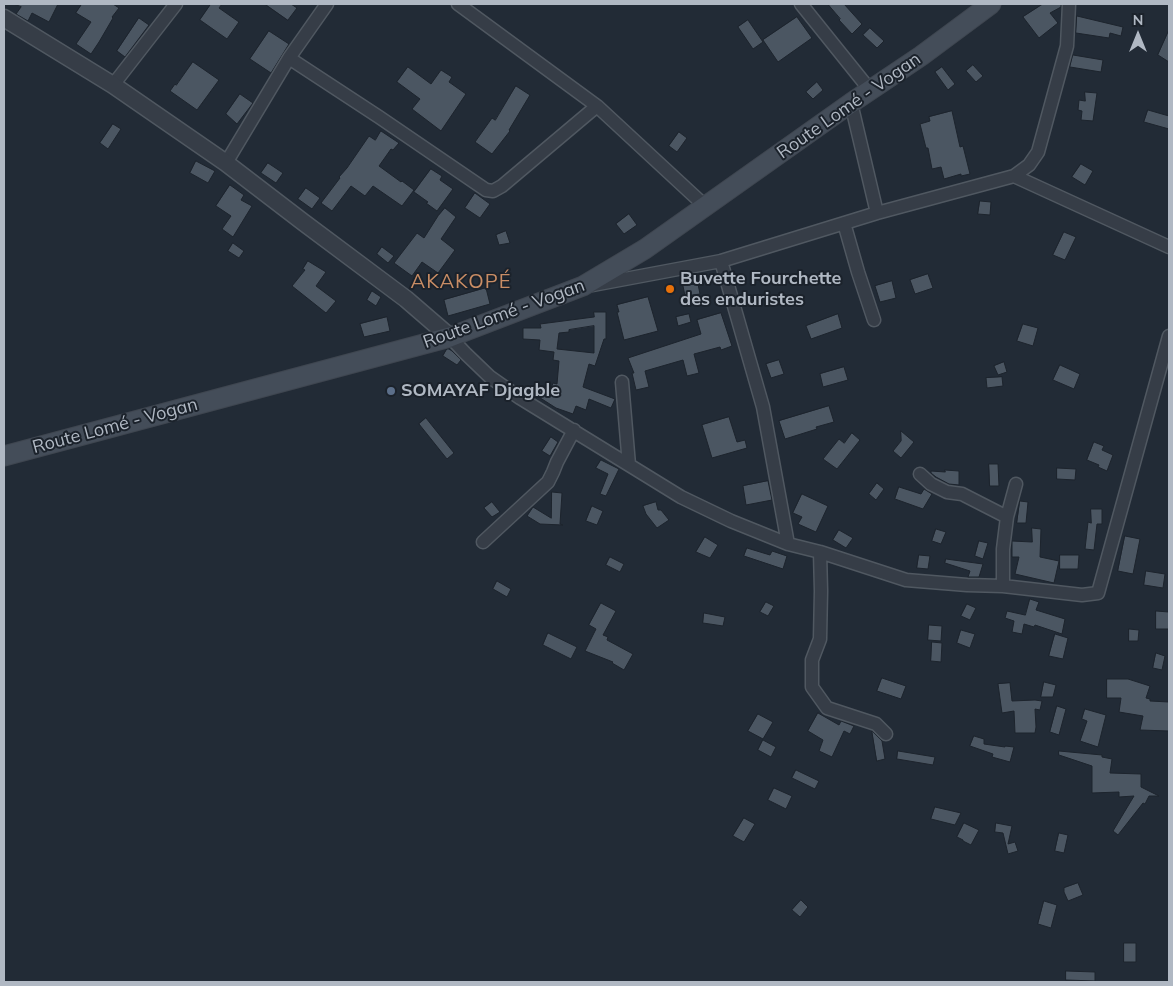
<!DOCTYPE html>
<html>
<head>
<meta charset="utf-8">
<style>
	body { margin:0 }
	#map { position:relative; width:1173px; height:986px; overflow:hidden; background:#222b36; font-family:Mulish,sans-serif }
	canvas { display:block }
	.frame { position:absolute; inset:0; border:5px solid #b0b8c3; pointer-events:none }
	.north { position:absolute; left:1113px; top:10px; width:50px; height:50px; -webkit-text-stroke:4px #1b222b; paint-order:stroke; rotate:0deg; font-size:14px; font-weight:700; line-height:20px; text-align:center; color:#b0b8c3 }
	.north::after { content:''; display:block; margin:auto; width:18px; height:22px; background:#b0b8c3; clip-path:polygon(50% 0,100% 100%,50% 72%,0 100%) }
</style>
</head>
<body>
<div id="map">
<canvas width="1173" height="986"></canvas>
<div class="frame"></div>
<div class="north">N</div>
</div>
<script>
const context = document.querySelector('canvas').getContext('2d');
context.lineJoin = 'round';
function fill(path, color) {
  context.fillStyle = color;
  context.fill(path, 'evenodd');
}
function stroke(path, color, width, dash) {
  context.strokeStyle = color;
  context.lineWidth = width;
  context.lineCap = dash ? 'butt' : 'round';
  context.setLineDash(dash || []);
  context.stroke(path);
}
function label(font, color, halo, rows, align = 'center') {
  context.font = font + ' Mulish,sans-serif';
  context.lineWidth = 4;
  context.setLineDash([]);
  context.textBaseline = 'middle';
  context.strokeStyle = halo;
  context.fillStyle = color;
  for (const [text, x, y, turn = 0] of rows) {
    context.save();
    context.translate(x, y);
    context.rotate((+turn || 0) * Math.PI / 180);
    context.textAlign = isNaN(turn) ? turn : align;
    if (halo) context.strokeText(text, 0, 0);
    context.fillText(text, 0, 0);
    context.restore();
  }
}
const building = new Path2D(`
	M14 4H58L49 22 32 13 28 21 16 14 21 7Z
	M82 4H113L119 8 112 17 113 18 99 42 91 54 76 44 91 22 76 13Z
	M211 4H222L219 8 239 22 227 39 200 20Z
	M265 4H291L297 8 288 20Z
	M828 4H844L862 24 852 34 839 20 840 19Z
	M1043 4H1061V7L1050 13 1058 23 1039 38 1023 17Z
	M1077 16 1123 27 1121 36 1110 33 1109 38 1076 33Z
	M797 17 812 38 778 62 763 40Z
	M139 18 149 25 125 57 117 51Z
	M748 20 763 42 753 49 738 27Z
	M870 28 884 41 877 48 863 35Z
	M1169 30V62L1158 55Z
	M269 31 289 44 271 73 250 59Z
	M1073 55 1103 60 1101 72 1070 67Z
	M193 62 219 80 197 110 170 91 175 84 176 85Z
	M973 65 983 76 976 82 966 71Z
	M408 67 431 84 441 70 452 77 449 82 466 94 441 131 412 109 420 99 397 82Z
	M942 67 955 84 948 90 935 72Z
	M817 82 823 90 813 99 806 92Z
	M516 86 530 95 509 130 510 131 492 154 475 142 492 118 495 120Z
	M1085 92 1097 93 1093 121 1081 120 1082 111 1078 110 1079 100 1085 101Z
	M240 94 253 103 237 124 226 114Z
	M1148 110 1169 116V129L1144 122Z
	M952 111 960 147 963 146 970 174 961 176V174L944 179 941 167 932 169 928 148H926L920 124 930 121 929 117Z
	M113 124 121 129 108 149 100 143Z
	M381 131 399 143 393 150 391 149 379 166 401 182 402 181 414 190 402 206 373 186 365 196 351 186 332 211 321 203 340 178 339 177 347 168 369 136 375 140Z
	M679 132 687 138 677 152 669 146Z
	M196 161 215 171 208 183 190 173Z
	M268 163 283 173 276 183 261 173Z
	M1081 164 1093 171 1085 185 1072 177Z
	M431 169 442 176 440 180 453 189 437 211 426 203 428 202 414 192Z
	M230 185 244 195 241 200 252 206 233 237 222 229 231 216 216 206Z
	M306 188 320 198 312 209 298 199Z
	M475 193 490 204 480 218 465 208Z
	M980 201 991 202 990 215 978 214Z
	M445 208 456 217 441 239 455 250 438 273 422 262 412 276 394 263 417 233 424 238 438 216Z
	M629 214 637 225 624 234 616 224Z
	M506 231 510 243 499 245 496 235Z
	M1064 232 1076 237 1065 260 1053 255Z
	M233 243 244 251 239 258 228 251Z
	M382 247 394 256 388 263 377 254Z
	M308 261 326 272 316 286 336 301 326 313 292 286 305 270 303 269Z
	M928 274 933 288 915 294 910 280Z
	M892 281 896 298 880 302 875 286Z
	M698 284 700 294 685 296 683 286Z
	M486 288 490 304 448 316 444 300Z
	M372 291 381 297 376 306 367 300Z
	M648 297 658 331 624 340 617 312H619L617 305Z
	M594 312H606V339H604L595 366 589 364 583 387 615 399 611 408 589 399 586 410 576 406 573 414 556 408 534 394 539 385 550 391 553 383 557 384 559 361 553 360 554 352 539 350 540 340 523 339V328H541L540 324 594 317ZM594 326V353L557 349 559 333 569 332V330Z
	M721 313 732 346 721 350 720 347 694 354 699 373 687 376 683 360 645 371 649 387 636 390 632 373H634L628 358 701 334 697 320Z
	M689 314 691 322 678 326 676 317Z
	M838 314 842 328 811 339 806 326Z
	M387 317 390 331 364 337 360 324Z
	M1023 324 1038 328 1033 346 1017 341Z
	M447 349H449L452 351 461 360 457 365 443 356Z
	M779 360 784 374 771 378 766 364Z
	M1004 362 1007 372 998 375 994 366Z
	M1060 365 1080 374 1074 389 1053 380Z
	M844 367 848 380 823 387 820 374Z
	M1002 377 1003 386 987 388 986 378Z
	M829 406 834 422 816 427 817 429 785 439 779 421Z
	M729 417 737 442 745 440 747 448 712 458 702 425Z
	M426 418 454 453 447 459 419 424Z
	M901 431 914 442 901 458 893 451 901 441Z
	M852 433 860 440 837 469 823 459 839 439 844 443Z
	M551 437 558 442 550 456 542 451Z
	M1094 442 1104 446 1102 450 1113 455 1107 471 1098 467 1099 465 1087 460Z
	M601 460 619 469 606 496 600 494 608 474 596 468Z
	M989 464H998L999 486H990Z
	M1057 468 1076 469 1075 480 1057 479Z
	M945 470 959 471V485L949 484 936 477 931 473V471L945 472Z
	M768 481 772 500 746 505 743 486Z
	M877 483 884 489 876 500 869 494Z
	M899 487 921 494 924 489 932 494 923 509 895 499Z
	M552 492 562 493 560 524 563 525 540 524 527 516 533 507 551 518Z
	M802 494 828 506 816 532 798 524 802 517 793 513Z
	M1020 501 1028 502 1026 523H1017Z
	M492 502 500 512 492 517 484 508Z
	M656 502 658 510H661L669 520 657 528 646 514 643 506Z
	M592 506 603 511 597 525 586 521Z
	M1091 509H1102V524H1097L1094 550 1085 549 1088 522 1091 523Z
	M1032 528 1041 529 1040 557 1059 561 1054 583 1015 574 1019 557H1012V541L1032 542Z
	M936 529 946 532 941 544 932 541Z
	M839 530 853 538 846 548 833 540Z
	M1125 536 1140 539 1133 574 1118 571Z
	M705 537 718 545 710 558 696 552Z
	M979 541 988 543 983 559 975 556Z
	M747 548 770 555 772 551 787 556 783 569 744 556Z
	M919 555 930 556 928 569 917 568Z
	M1060 555H1079L1078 569H1060Z
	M610 557 624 564 620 572 606 565Z
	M946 559 983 564 979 577H968L970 571 945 563Z
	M1146 571 1165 574 1163 588 1144 585Z
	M497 581 511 589 507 597 493 589Z
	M1030 599 1039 602 1036 610 1065 619 1062 634 1035 625 1034 627 1024 624 1022 634 1012 632 1014 621 1005 618 1007 611 1025 615Z
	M766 602 774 606 768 616 760 612Z
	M601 603 616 611 603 635 608 637 607 640 633 654 624 670 612 663 613 662 585 651 596 629 589 625Z
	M967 604 976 608 970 620 961 616Z
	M1156 611 1169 612V629H1156Z
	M704 613 725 617 723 626 703 623Z
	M929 625 942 626 941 641 928 640Z
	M1129 629 1139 630 1138 641H1129Z
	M961 630 975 634 970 648 957 643Z
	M548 633 577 647 571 659 543 645Z
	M1055 634 1068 638 1063 659 1049 656Z
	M932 642 942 643 941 662 931 661Z
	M1156 653 1165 656 1162 670 1153 668Z
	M882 678 906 686 901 699 877 691Z
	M1107 679H1128L1150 686 1146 698 1150 699V701L1169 702V731L1140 730 1143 716 1119 712 1121 698H1107Z
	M1044 682 1056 685 1053 697H1041Z
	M1010 683 1012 701 1035 700 1042 701 1040 710 1035 709 1036 727 1035 733H1015L1014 711 1002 713 998 684Z
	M1057 706 1066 709 1059 735 1050 732Z
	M1085 709 1106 715 1098 747 1080 741 1087 721 1082 719Z
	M818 713 839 725 841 721 854 726 850 734 844 731 832 757 819 751 823 740 808 731Z
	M758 714 773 722 763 739 748 731Z
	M872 731 882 741 885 759 877 761Z
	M974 736 984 739V744L1005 747V746L1014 747 1010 762 992 757 993 754 970 746Z
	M763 740 776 747 771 757 758 750Z
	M898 751 935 757 933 765 897 759Z
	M1059 751 1102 755V757L1112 759 1110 773 1141 774V787L1159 796H1149L1145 804 1143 803 1118 835 1113 831 1134 796 1119 797V792L1092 793V766L1059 755Z
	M796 770 819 781 815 789 792 778Z
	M774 788 792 796 786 809 768 800Z
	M935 807 961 813 955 825 931 819Z
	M744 818 755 824 744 842 733 836Z
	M964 823 979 830 971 845 963 841V840L957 837Z
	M996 823 1012 826 1008 844 1015 842 1018 851 1008 854 1003 833 995 832Z
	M1059 833 1068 835 1064 853 1055 851Z
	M1078 883 1083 895 1068 901 1064 892V888Z
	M801 900 808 907 800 917 792 910Z
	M1044 901 1057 905 1051 928 1038 924Z
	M1124 943H1136V962H1124Z
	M1066 971 1095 972V981L1066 980Z`);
fill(building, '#4b5662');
stroke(building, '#1d242d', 1);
const minor = new Path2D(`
	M327 4 289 58 379 117 486 190 493 191 502 186 597 106
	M458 4 597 106 705 206
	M801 4 870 90
	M113 85 176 4
	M851 103 877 213
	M226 163 289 58
	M1014 176 1169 247
	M844 223 858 272 874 320
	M721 261 763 407 788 544
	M593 285 721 261 877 213 1014 176 1029 165 1038 152 1067 46 1069 4
	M450 337 465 353 490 377 520 398 629 465 681 497 731 521 788 544 820 552 906 580 967 585 1003 586 1082 595 1098 593 1169 336
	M622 382 629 465
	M920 474 931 484 947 492 962 494 1007 517
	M483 542 548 482 553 472 557 462 574 430
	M820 552 821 591 820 639 812 660V687L827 708 876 724 886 734
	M1003 586V549L1007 517 1016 484`);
const tertiary = new Path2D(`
	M4 18 113 85 226 163 303 222 406 299 450 337`);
const secondary = new Path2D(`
	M4 456 450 337 583 286 645 249 851 103 921 56 991 4`);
stroke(minor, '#505861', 15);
stroke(tertiary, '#505861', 19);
stroke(secondary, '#3f4650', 21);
stroke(minor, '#363d47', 12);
stroke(tertiary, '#363d47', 16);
stroke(secondary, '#444d59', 19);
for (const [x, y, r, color] of [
	[670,289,5,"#e8710a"],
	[391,391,5,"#5c6f8a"]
]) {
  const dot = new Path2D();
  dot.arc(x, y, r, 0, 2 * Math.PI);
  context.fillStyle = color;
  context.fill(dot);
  stroke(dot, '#1b222b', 2);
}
label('18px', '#b0b8c3', '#1b222b', [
	["Route Lomé - Vogan",849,106,-35],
	["Route Lomé - Vogan",504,314,-20],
	["Route Lomé - Vogan",115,426,-15]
]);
label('bold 18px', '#b0b8c3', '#1b222b', [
	["Buvette Fourchette",680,279],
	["des enduristes",680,300],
	["SOMAYAF Djagble",401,391]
], 'left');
context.letterSpacing = '1px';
label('20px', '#c98d65', '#1b222b', [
	["AKAKOPÉ",461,282]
]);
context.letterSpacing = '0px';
</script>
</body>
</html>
